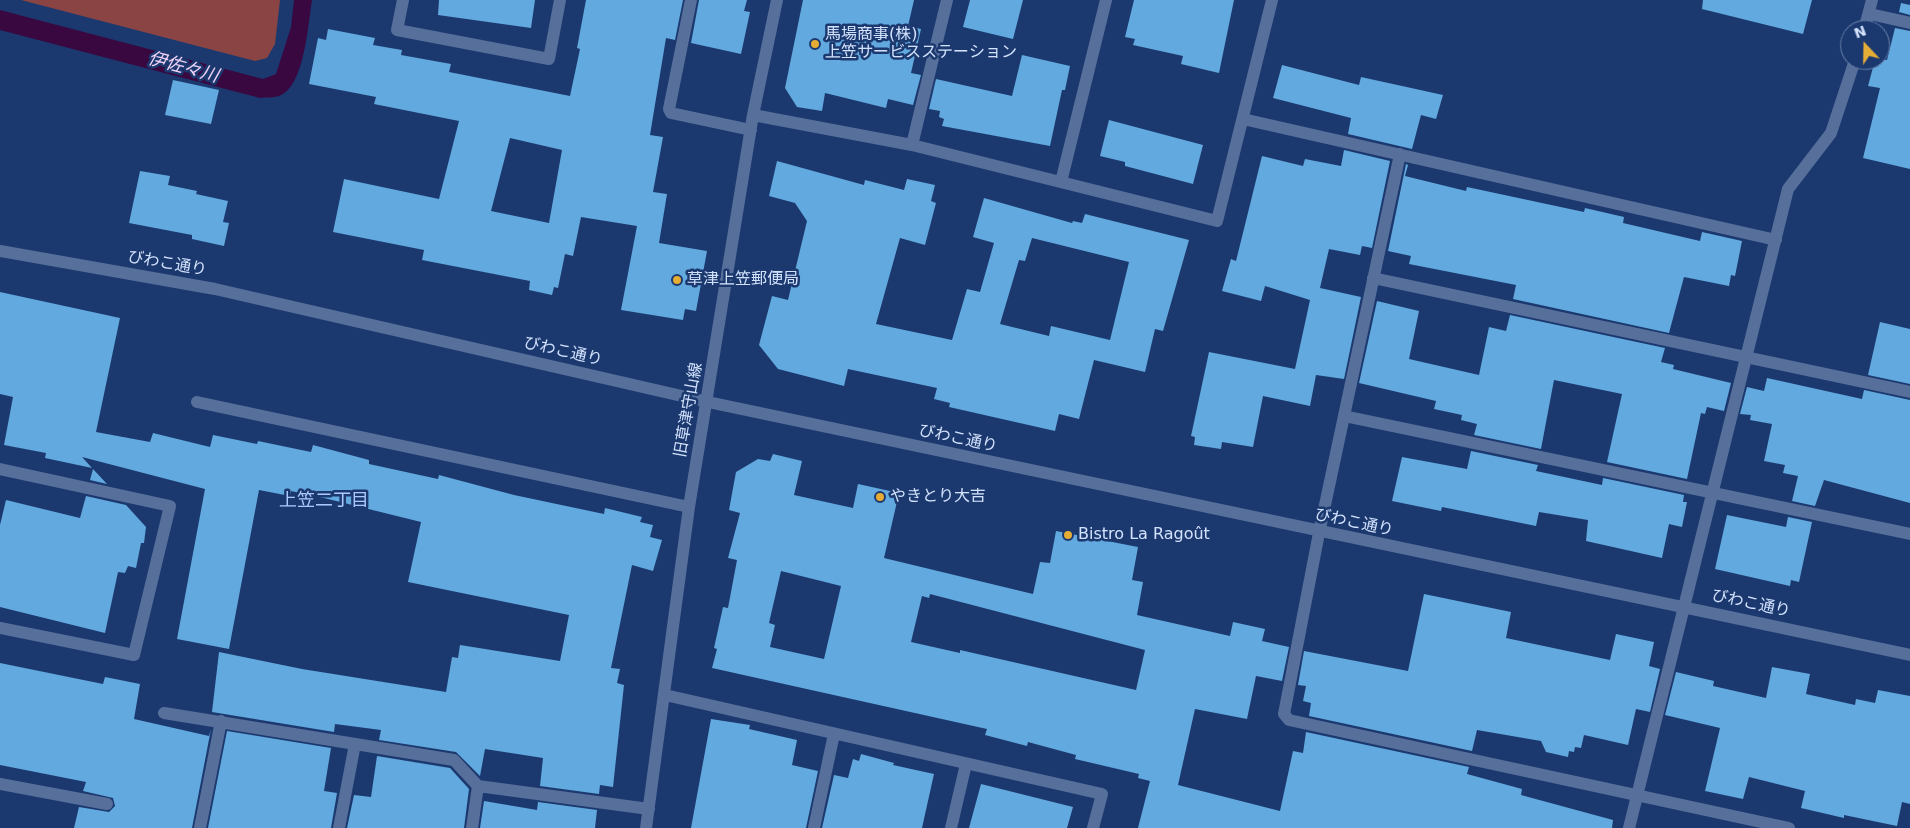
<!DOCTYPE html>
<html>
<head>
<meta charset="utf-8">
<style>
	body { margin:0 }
	#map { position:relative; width:1910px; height:828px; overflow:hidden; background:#1c396f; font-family:"DejaVu Sans",sans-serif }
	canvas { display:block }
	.north { position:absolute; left:1840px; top:20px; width:50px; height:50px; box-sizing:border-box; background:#1c396f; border:1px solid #657da8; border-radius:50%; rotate:339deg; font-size:14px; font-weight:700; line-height:20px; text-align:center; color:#d2e2fd }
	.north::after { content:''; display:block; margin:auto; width:18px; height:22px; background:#e5ad35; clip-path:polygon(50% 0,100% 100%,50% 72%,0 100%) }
</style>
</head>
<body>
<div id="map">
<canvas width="1910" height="828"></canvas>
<div class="north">N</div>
</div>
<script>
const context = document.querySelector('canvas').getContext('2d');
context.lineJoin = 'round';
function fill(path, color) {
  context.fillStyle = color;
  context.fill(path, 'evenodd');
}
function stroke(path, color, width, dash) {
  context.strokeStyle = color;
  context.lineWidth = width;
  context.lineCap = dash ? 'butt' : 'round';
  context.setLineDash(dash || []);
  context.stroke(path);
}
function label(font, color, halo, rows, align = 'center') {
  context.font = font + ' "DejaVu Sans","Noto Sans JP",sans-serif';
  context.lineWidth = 5;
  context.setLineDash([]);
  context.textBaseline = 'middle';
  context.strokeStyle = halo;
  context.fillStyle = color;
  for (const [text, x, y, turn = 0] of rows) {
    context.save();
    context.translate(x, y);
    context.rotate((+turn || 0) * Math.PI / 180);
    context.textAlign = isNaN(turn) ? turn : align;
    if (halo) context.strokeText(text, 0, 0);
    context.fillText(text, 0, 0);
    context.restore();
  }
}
fill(new Path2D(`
	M21 0H280L275 44 267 58 255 61Z`), '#8b4444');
fill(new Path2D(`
	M294 0H312C308 23 305 87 279 96 274 98 266 97 260 98L0 30V10L263 79 276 74 291 27Z`), '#390840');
fill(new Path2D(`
	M439 0H535L531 28 438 15Z
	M586 0H683L675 40 666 38 650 135 663 137 653 192 667 194 659 243 707 251 696 311 685 309 683 320 621 310 637 226 581 217 573 256 565 254 558 288 554 287 552 295 529 290 530 281 422 260 424 250 333 232 344 179 439 199 459 121 374 104 376 97 309 84 318 38 326 40 328 29 375 38 373 45 402 50 401 55 451 64 449 72 570 96 580 49 577 48ZM510 138 562 150 549 223 491 211Z
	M699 0H747L744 11 750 12 741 54 691 43Z
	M803 0H914L908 26 921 29 911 73 921 75 913 105 888 99 886 108 825 93 822 111 797 107 785 88Z
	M970 0H1023L1013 39 963 27Z
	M1134 0H1234L1219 73 1181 64 1183 56 1133 45 1135 39 1125 37Z
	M1703 0H1812L1803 34 1702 9Z
	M1901 3 1910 5V15L1899 12Z
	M1895 28 1910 31V169L1863 158 1880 88 1868 86 1875 60H1887Z
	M1022 55 1070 66 1065 90H1062L1050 146 942 126 944 119 939 117 940 111 929 109 936 79 1012 96Z
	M1282 65 1359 85 1361 77 1443 95 1436 119 1421 115 1412 149 1348 134 1351 118 1273 98Z
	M173 80 219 90 211 124 165 115Z
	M1109 120 1203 145 1193 184 1125 166V162L1100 156Z
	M1344 150 1390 161 1372 248 1362 246 1360 255 1329 249 1320 288 1361 297 1344 379 1316 375 1310 406 1263 396 1253 447 1222 442 1221 449 1194 445 1195 437 1191 436 1209 352 1295 369 1310 300 1265 286 1261 301 1222 291 1231 259 1236 261 1262 156 1303 166 1305 159 1341 166Z
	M777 161 864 185 865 180 904 190 907 179 935 185 931 201 936 203 925 245 900 238 876 324 952 340 967 289 980 292 994 243 973 237 984 198 1072 223 1073 221 1082 223 1085 214 1189 240 1163 331 1155 329 1145 372 1094 360 1079 419 1059 414 1055 431 949 407 950 403 934 399 937 388 848 369 844 386 778 369 759 345 772 296 788 300 807 221 795 203 769 196ZM1032 238 1129 262 1110 340 1051 326 1049 336 1000 324 1019 260 1025 261Z
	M1406 164 1408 165 1405 176 1466 191 1467 187 1584 212 1585 208 1624 217 1623 223 1700 241 1702 232 1742 241 1735 276 1731 275 1729 286 1684 277 1669 333 1513 299 1516 285 1409 264 1411 256 1388 251Z
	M140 171 170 176 168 185 197 191 196 194 228 201 223 222 229 223 224 246 192 239V235L129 223Z
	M0 292 120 318 96 432 150 442 153 433 210 447 213 435 257 444 258 441 311 452 313 445 369 460V464L438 479 439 475 514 495 604 514 605 508 642 517 640 522 653 525 650 537 662 540 653 571 632 565 611 668 620 669 617 683 624 685 613 787 600 785 599 794 540 786 543 758 485 749 480 776 456 752 379 740 381 730 335 724 334 732 212 712 219 652 302 669 446 692 452 657 458 658 460 645 560 661 569 615 408 582 421 522 324 498 291 491 290 496 259 490 229 649 177 639 205 489 82 457 92 468 45 458 46 453 4 445 13 397 0 394Z
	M1377 301 1419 311 1409 359 1479 375 1489 327 1506 331 1510 315 1665 348 1661 362 1674 365 1673 369 1731 383 1724 411 1707 407 1705 414 1701 413 1687 479 1607 462 1622 394 1554 380 1541 449 1474 435 1477 424 1461 420 1462 415 1434 409 1436 401 1359 383Z
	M1880 322 1910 329V384L1868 375Z
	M1767 378 1862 399 1864 390 1910 400V503L1824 480 1815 506 1792 501 1798 476 1783 473 1785 465 1764 461 1772 424 1750 420 1751 415 1740 414 1747 387 1764 391Z
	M1471 451 1538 465 1536 471 1602 485 1603 478 1684 495 1683 502H1687L1682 527 1669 524 1662 558 1586 541 1588 520 1539 512 1536 526 1442 507 1441 511 1392 501 1402 457 1467 469Z
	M773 454 802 461 794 495 853 508 858 484 899 493 884 558 1033 594 1040 562 1050 563 1056 531 1138 547 1132 580 1143 582 1137 615 1230 636 1233 622 1265 629 1262 641 1289 647 1282 681 1256 676 1247 719 1195 709 1178 785 1280 811 1293 751 1303 753 1306 732 1469 767 1467 774 1522 789 1521 795 1613 820 1612 828H1138L1150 781 1138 778 1139 774 1075 759 1076 755 1028 742 1027 746 985 735 987 729 712 668 717 649 714 648 723 607 728 608 737 560 728 558 740 513 729 510 736 472 758 459 770 461ZM781 571 841 586 824 659 770 647 775 625 769 623ZM930 594 1145 650 1136 690 960 650V653L911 642 922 596 929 598Z
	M93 469 107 484 90 480Z
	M86 496 126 505 146 527 144 543H141L136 568 128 566 125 573 118 572 105 633 0 607V525L6 500 80 518Z
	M1727 515 1786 527 1788 517 1812 522 1799 582 1791 580 1790 586 1715 569Z
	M1424 594 1511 612 1506 638 1610 660 1616 634 1654 642 1649 666 1660 669 1650 712 1636 709 1628 745 1584 735 1581 748 1575 747 1574 752 1569 751 1568 757 1546 752 1541 741 1477 730 1472 751 1309 716 1311 703 1303 701 1306 686 1298 685 1304 651 1408 671Z
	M0 663 103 684 105 677 140 684 134 719 209 736 211 729 192 828H74L79 807 109 812 115 806 113 798 83 791 86 782 0 765Z
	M1772 667 1810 674 1806 694 1855 705 1856 699 1875 703 1878 690 1910 696V804L1902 802 1897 826 1844 815V818L1801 808 1805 791 1749 777 1743 799 1705 791 1720 728 1665 715 1676 672 1714 681 1713 686 1766 698Z
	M711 719 750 725 749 729 797 740 792 765 818 771 806 828H691Z
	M227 731 331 748 324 791 337 793 331 828H208Z
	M861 754 894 763 893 765 934 774 922 828H822L834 775 848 778 853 759 859 761Z
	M377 756 450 768 469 789 464 828H347L354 795 371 797Z
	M981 784 1073 807 1067 828H969Z
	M484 801 537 810 538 802 597 810 595 828H480Z`), '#61a9de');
stroke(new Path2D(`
	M403 0 397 30 549 59 560 0
	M691 0 669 109 671 113 751 130
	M1870 14 1910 23
	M1864 30 1872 0
	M753 115 912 145 1217 221 1272 0
	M1243 119 1776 240
	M912 145 947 0
	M1400 154 1319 533 1284 714 1289 720 1789 828
	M1061 182 1106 0
	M0 251 215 289 708 402 1910 655
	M1373 278 1910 392
	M197 402 689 507
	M1344 416 1910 534
	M0 469 170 506 134 655 0 628
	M665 695 1102 794 1093 828
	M164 713 454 760 478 786 649 809
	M0 784 107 804
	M200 828 221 721
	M339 828 355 744
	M472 828 478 786
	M646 828 689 507 753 115 777 0
	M814 828 834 734
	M951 828 966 764
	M1629 828 1788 189 1831 133 1855 60`), '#576f9b', 12);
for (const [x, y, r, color] of [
	[815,44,5,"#e5ad35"],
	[677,280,5,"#e5ad35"],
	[880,497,5,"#e5ad35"],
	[1068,535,5,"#e5ad35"]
]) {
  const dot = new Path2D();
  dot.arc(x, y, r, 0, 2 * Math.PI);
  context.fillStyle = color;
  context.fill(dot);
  stroke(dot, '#1c396f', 2);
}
label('16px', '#d2e2fd', '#1c396f', [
	["馬場商事(株)",825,35],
	["上笠サービスステーション",825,53],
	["草津上笠郵便局",687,280],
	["やきとり大吉",890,497],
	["Bistro La Ragoût",1078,535]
], 'left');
label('16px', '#d2e2fd', '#1c396f', [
	["びわこ通り",167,264,10],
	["びわこ通り",563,352,13],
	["旧草津守山線",689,410,-80],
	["びわこ通り",958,439,12],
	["びわこ通り",1354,523,12],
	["びわこ通り",1751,604,12]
]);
label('italic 18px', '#f1d4f6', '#1c396f', [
	["伊佐々川",183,68,15]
]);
label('18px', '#acc9fe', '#1c396f', [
	["上笠二丁目",324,501]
]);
</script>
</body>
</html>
